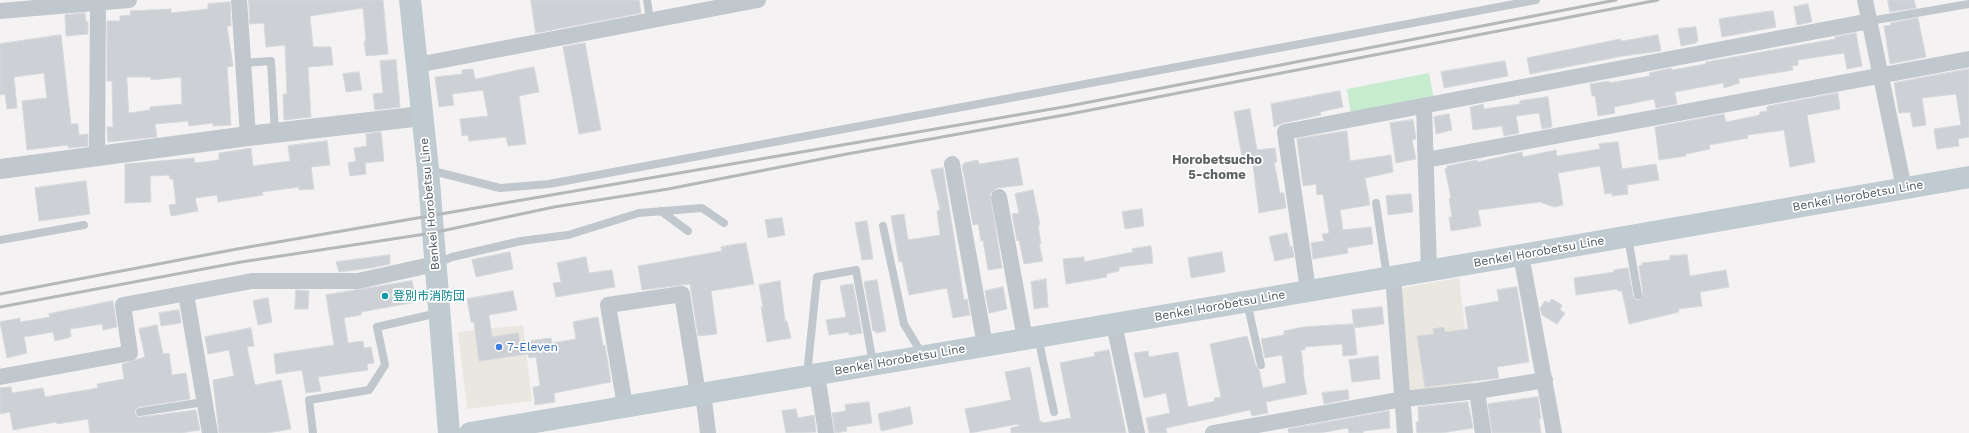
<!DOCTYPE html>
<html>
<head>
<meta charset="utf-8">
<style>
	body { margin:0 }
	canvas { display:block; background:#f4f2f3 }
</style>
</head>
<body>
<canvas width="1969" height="433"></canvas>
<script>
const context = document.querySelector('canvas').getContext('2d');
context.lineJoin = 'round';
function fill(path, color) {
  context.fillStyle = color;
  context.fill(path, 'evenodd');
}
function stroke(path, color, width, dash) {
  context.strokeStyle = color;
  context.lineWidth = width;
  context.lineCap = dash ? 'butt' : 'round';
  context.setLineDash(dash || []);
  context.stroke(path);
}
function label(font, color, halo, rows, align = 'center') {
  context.font = font + ' "Work Sans","Noto Sans JP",sans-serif';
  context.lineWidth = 3.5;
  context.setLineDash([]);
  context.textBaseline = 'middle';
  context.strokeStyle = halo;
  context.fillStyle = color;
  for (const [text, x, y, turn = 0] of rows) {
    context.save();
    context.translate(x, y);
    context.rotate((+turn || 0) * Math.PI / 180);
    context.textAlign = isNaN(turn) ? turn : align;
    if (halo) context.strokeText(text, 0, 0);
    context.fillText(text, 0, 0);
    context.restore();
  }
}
fill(new Path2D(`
	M1459 278 1472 384 1410 393 1401 288Z
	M523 325 532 401 467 409 458 332Z`), '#eae6e0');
fill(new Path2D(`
	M1429 73 1434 100 1351 114 1347 89Z`), '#c7ecd0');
const building = new Path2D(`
	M249 0H383L388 54 366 56 364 41H366L363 8 310 16 313 47H331L333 65 308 67 311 117 284 120 283 94H287L285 45 266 47 264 23 250 24Z
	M531 0H639L641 13 536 33Z
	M1888 0H1914L1916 8 1890 12Z
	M230 2 231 26H227L233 66 227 67 231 125 213 126V123L189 126 188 121 155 124 157 137 108 142 107 127H113L112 81H107V21H120V16L131 15 130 11 171 9V13L208 9V4ZM127 77H151V80L181 77 182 104 150 107V110L129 113Z
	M1808 4 1812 22 1797 25 1794 7Z
	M1773 11 1776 27 1722 37 1719 19Z
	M85 13 86 22H88V34L66 36 65 15Z
	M1918 18 1926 57 1890 64 1884 26 1891 25V23Z
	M1696 27 1698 41H1696V43L1681 46 1678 29Z
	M1856 33 1862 66 1847 69 1844 53 1798 60V65L1792 66 1793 70 1738 79 1740 83 1724 88 1723 83 1675 92 1677 104 1656 108 1654 99 1614 107 1615 113 1598 116 1595 96H1592L1590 84 1609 81V83L1650 76 1649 73 1671 68 1672 70 1706 64V62L1835 39V37Z
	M61 35 71 124H78L79 135 88 134V146L68 148V145L27 150 22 101 47 98 44 73 14 77 17 108 7 109 5 94 0 95V44Z
	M1658 35 1661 51 1623 56 1530 74 1527 58 1620 39 1621 41Z
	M585 43 601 130 579 134 563 47Z
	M396 60 400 107 375 110 373 94 383 93 380 61Z
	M1505 61 1508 76 1444 88 1441 72Z
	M534 67 539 92 519 96 526 144 508 146 506 137 469 141 468 135 462 136 460 119 488 116 483 90 452 94 454 105 439 107 435 77 462 74V70L473 69 475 79Z
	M1969 69V137L1958 139 1959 146 1937 149 1934 129 1961 125 1956 94 1922 98 1926 125 1913 127 1910 112 1899 113 1894 83Z
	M359 72 362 90 346 92 343 74Z
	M1340 91 1343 107 1320 112 1321 115 1283 123 1274 127 1271 104Z
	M1838 93 1840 109 1807 115 1815 162 1790 167 1784 130 1747 135 1748 138 1709 145 1710 149 1686 154V156L1659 160 1655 127 1724 114 1726 122 1760 115V112L1767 111V107L1769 106Z
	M1548 97 1552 127 1542 129 1539 113 1516 116 1519 133 1504 136 1502 126 1473 130 1470 107 1483 104 1484 109 1520 104V101Z
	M1250 109 1257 150 1275 148 1277 162H1274L1280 193H1284L1286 208 1259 213 1253 165H1251L1250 156 1242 157 1234 112Z
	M1449 114 1452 130 1436 134 1434 117Z
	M1413 120 1416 139 1412 140 1416 159 1396 163 1390 123Z
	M1347 131 1350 161 1391 155 1393 172 1365 178 1370 205 1340 210 1343 230 1371 227 1373 244 1347 248 1348 253 1313 259 1311 243 1324 241 1322 234 1329 233 1323 194 1317 195 1316 184 1303 186 1297 139Z
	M381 132 384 161 365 163 366 174 350 176 348 163 356 161 354 148 367 146 366 134Z
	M327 141 330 165 311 167 314 189 299 190V187L262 192 263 195 218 202 217 195 195 198 198 211 171 216 169 205 176 204 173 179H170L169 175 150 176 151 202 125 203V164L194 158 195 163 219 160V153L251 148 253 166 290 161 288 146Z
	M1618 142 1622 169 1656 164 1659 180 1627 185 1628 194 1612 196V193L1605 194 1600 166 1558 173 1563 205 1554 207 1540 202 1478 210 1481 226 1451 231 1449 217H1452L1449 199 1451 198 1445 169 1447 168V166L1477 160 1478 162 1522 152 1523 157 1556 150 1557 156 1600 149 1599 144Z
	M1018 158 1023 185 997 188 990 194 1002 268 988 270 983 240 981 241 978 224 973 225 962 165H964V163L978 160 979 164Z
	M943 168 964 300 967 299 970 315 953 318 947 288 909 295 902 261 899 262 891 216 904 214 908 240 940 235 937 211 940 210 931 170Z
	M86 181 90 214 39 221 35 188Z
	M1033 190 1040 225H1038L1041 244H1039L1043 261 1024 264 1019 240 1017 241 1012 214 1019 213 1015 194Z
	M1411 194 1413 212 1388 215 1386 196Z
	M1142 209 1144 226 1125 229 1122 212Z
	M782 218 785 235 768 238 765 220Z
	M867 221 873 259 862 260 855 223Z
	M1287 233 1290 247 1292 246 1294 257 1275 261 1269 237Z
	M746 243 754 284 711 291 717 334 698 336 690 284 642 290 638 266 722 251 721 247Z
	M1151 246 1153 263 1119 267V271L1106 274 1107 277 1066 284 1063 259 1084 257V262L1133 252 1132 249Z
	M510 252 513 269 476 277 472 260Z
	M1222 252 1225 272 1191 278 1188 258Z
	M390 255V264L371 268 339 272 336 262Z
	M1687 255 1690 276 1726 270 1729 287 1700 292 1702 306 1678 309 1679 312 1629 324 1622 291H1618L1617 289 1576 295 1574 278 1614 272V270L1628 268 1633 296 1636 300H1639L1643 294 1639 266 1642 265V263L1670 260V256Z
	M586 257 589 273 612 270 615 287 556 297 553 283 561 282 557 263Z
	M1046 279 1048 307 1034 309 1031 282Z
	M877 280 886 331 876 333V331H873L864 282Z
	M412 281 416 302 361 312V315L344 318 348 343 363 341 364 348 371 347 374 363 367 364 368 370 318 377 321 391 306 393 302 370 276 374 274 354 334 345 326 295Z
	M780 281 785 321H787L791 338 767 342 761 307H763L759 285Z
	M853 284 862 333 849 335V332L829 335 826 320 846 317 840 286Z
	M1003 287 1007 309 989 313 985 291Z
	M1517 287 1529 362 1497 367 1499 378 1425 387 1417 336 1434 334 1433 329 1444 327 1445 332 1468 329 1465 307 1499 301 1497 290Z
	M296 290 309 291 308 309H295Z
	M513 291 517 310 489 315 492 337 518 333 520 342 551 338 552 343 576 339 573 322 598 317 603 346 605 345 611 382 554 393 555 402 535 405 533 387 540 386 536 357 529 358 528 354 479 361 474 322H471L467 299Z
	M268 298 272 322 258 325 253 301Z
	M1552 299 1562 305 1560 310 1565 313 1557 324 1542 315 1540 308 1545 301 1549 303Z
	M113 301 117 327 103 330 102 324 70 329 71 337 55 341 53 332 24 337 27 353 7 358 0 322 20 318V322L50 317 49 314Z
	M1382 307 1384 324 1354 328 1352 310Z
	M179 310 181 323 161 326 159 313Z
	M1354 324 1357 355 1343 356 1342 344 1305 347V350H1301L1304 373H1303L1307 394 1266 402 1268 413 1252 416 1250 410 1166 428 1167 433H1149L1146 418 1170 413 1166 393 1144 398 1134 353 1148 351 1149 357 1178 352 1188 407 1215 401 1214 398 1221 397 1210 344 1247 336 1256 366 1259 370 1263 388 1286 383 1282 355 1265 358 1261 339 1284 335V331L1304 327Z
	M157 325 163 354 169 353 172 375 186 373 190 399 139 407 135 410V413L138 417H141L196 410 200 430 181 433H90L88 419 57 424 56 422 13 430 10 412 0 414V388L11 387 12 393 43 388 45 397 98 388 97 384 124 379 122 364 145 357 139 329Z
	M251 328 254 346 247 347 255 385 281 380 291 429 267 433H219L213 380 234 376 229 350 208 354 205 337Z
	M1109 350 1126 433H1011V428L1019 426 1018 424 970 433 965 409 1011 400 1005 372 1030 367 1040 422 1042 421 1043 423 1071 418 1060 363 1095 356 1094 353Z
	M1378 356 1380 379 1352 382 1349 360Z
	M1348 390 1349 399 1324 404 1322 393Z
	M1538 397 1541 419H1539L1541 433H1492L1488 404Z
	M869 402 872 423 846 427 847 431 835 433 832 413 846 411 845 405Z
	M1468 402 1473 428 1441 433H1417L1416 422H1419L1418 407Z
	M910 407 913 424 881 431 878 414Z
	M796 409 798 418 814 415 816 432 786 433 782 411Z
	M1389 411 1390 428 1363 431V433H1349L1348 428 1319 433H1289L1288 429Z`);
fill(building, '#cdd0d4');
stroke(building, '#d7d9dc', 1);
stroke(new Path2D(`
	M647 0 650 20
	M1870 21 1969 4
	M243 63 271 61 275 133
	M429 170 500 188 549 184 1536 0
	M1376 203 1387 277
	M661 211 688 231
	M883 226 904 324 922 354
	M1628 237 1638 295
	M0 240 84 225
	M438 263 452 257 521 241 568 235 639 213 702 208 724 223
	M1247 302 1261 365
	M1038 337 1054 412
	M807 375 817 277 856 270 873 363
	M140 412 204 402
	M313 433 309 400 369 390 385 365 377 327 438 313`), '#c0c8cd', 8);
stroke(new Path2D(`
	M239 0 248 136
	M1865 0 1904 188
	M0 11 129 0
	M417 65 758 0
	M1424 106 1429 270
	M97 156 98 0
	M1426 160 1969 59
	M952 164 985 345
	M999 197 1025 339
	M1521 255 1554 433
	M1393 276 1405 433
	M1308 290 1285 132 1870 21
	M186 294 210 433
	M1114 324 1137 433
	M817 374 826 433
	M0 377 130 353 123 305 252 281H358L435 264
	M1477 391 1483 433
	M703 393 708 433
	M625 406 608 305 682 294 698 394
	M1213 433 1403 399 1477 391 1545 380`), '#c0c8cd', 16);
stroke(new Path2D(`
	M0 169 248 136 422 116`), '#c0c8cd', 20);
stroke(new Path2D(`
	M410 0 428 169 449 433
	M470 433 1521 255 1969 177`), '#c0cbd1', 22);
stroke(new Path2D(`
	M0 294 237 249 1069 106 1616 0
	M0 307 241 262 432 233 554 207 668 189 847 154 1070 114 1658 0`), '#b5b8bb', 3);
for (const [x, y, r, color] of [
	[385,296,4,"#0f9aa8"],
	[499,347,4,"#3f7fe0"]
]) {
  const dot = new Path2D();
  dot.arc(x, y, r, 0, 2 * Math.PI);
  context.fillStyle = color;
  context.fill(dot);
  stroke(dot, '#fff', 1.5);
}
label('12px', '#4c585e', '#fff', [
	["Benkei Horobetsu Line",1858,196,-10],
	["Benkei Horobetsu Line",430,204,-95],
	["Benkei Horobetsu Line",1539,252,-10],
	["Benkei Horobetsu Line",1220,306,-10],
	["Benkei Horobetsu Line",900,360,-10]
]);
label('12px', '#0d838f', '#fff', [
	["登別市消防団",393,296]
], 'left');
label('12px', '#366cbe', '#fff', [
	["7-Eleven",507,347]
], 'left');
label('bold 13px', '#5f6366', '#fff', [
	["Horobetsucho",1217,160],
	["5-chome",1217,175]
]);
</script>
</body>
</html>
